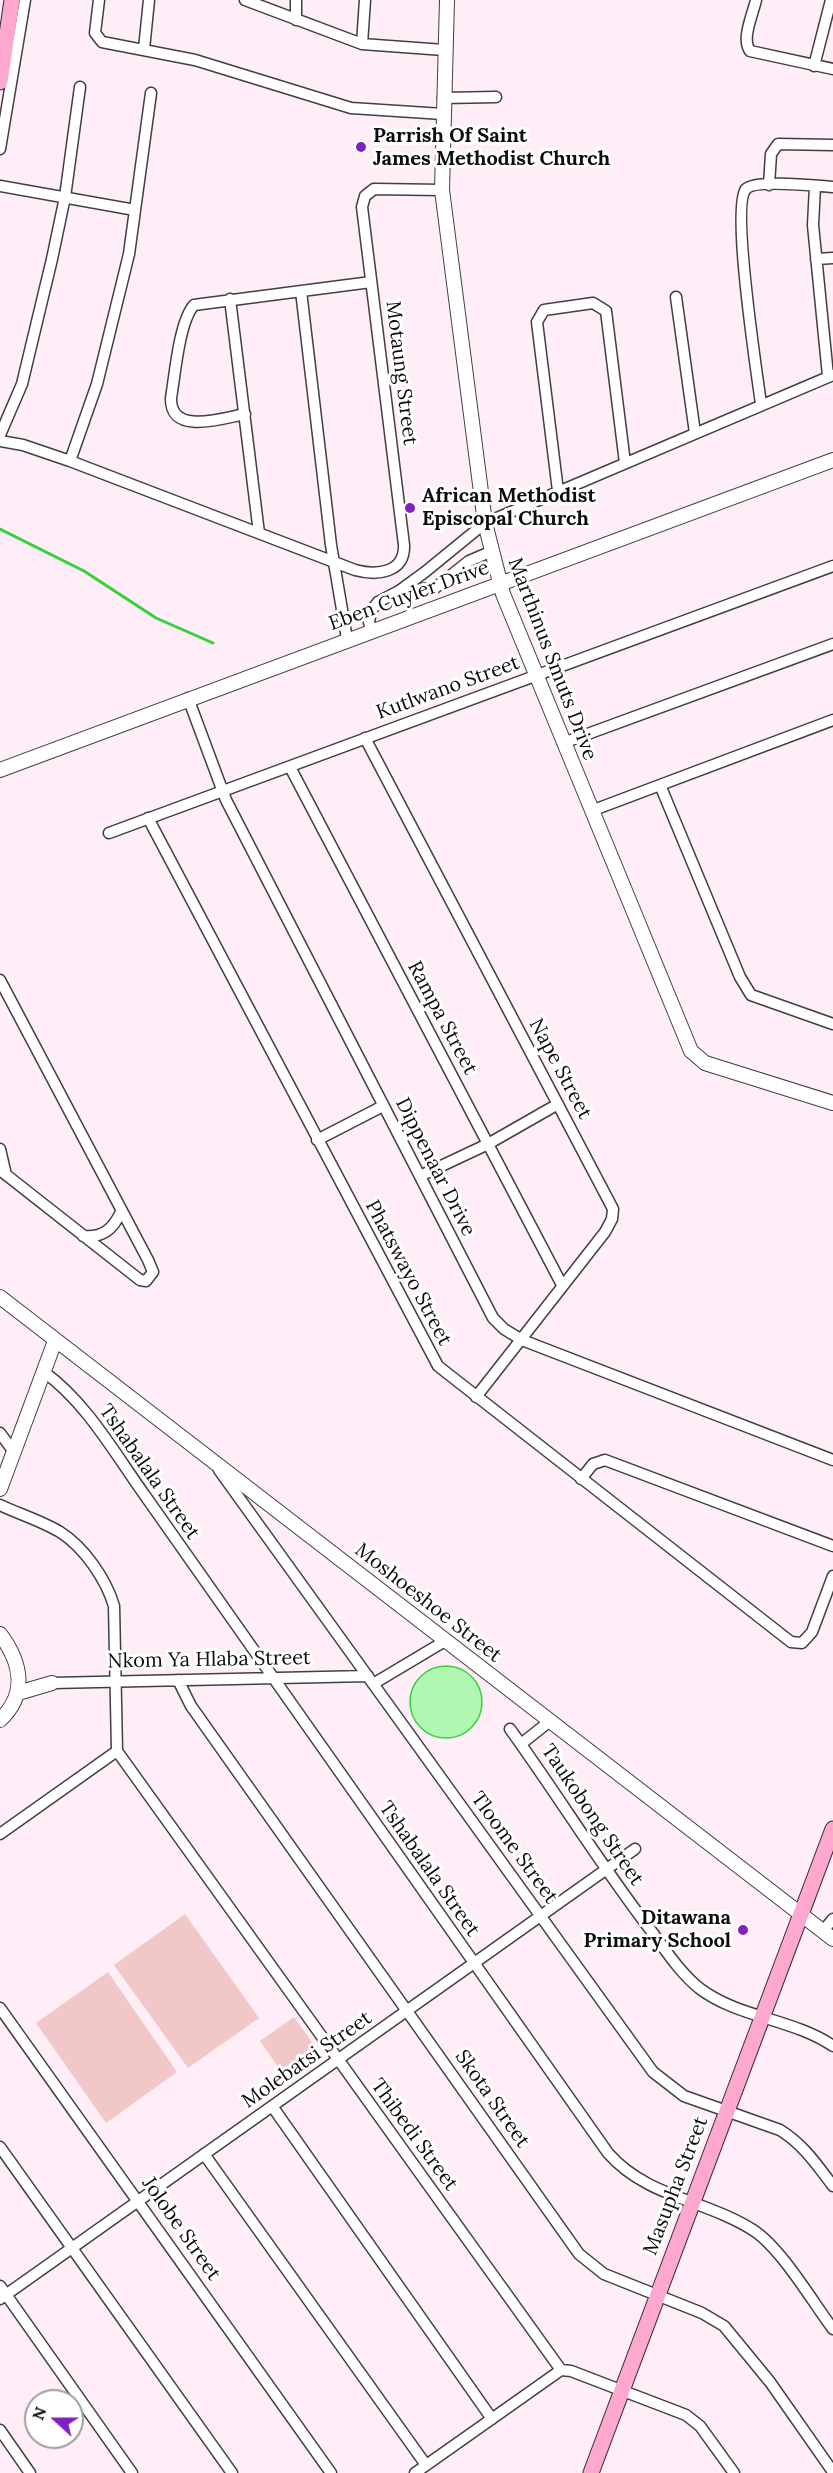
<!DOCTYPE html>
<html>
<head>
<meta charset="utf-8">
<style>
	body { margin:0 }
	#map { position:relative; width:833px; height:2473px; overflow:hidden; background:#ffedf7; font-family:Lora,serif }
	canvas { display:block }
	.north { position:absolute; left:24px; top:2389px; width:60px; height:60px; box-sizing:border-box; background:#fff; border:2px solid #9e9e9e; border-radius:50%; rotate:291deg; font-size:16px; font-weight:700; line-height:24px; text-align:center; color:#0d0d0d }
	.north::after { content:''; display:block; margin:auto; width:21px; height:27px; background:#8221c1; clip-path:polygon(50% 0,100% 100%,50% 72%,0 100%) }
</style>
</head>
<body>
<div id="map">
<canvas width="833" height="2473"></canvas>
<div class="north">N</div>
</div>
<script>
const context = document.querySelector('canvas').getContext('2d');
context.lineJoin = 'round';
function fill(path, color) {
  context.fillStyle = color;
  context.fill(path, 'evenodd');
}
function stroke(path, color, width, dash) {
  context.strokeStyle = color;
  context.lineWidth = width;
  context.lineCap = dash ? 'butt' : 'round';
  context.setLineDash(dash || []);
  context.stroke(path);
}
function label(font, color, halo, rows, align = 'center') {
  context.font = font + ' Lora,serif';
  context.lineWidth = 6;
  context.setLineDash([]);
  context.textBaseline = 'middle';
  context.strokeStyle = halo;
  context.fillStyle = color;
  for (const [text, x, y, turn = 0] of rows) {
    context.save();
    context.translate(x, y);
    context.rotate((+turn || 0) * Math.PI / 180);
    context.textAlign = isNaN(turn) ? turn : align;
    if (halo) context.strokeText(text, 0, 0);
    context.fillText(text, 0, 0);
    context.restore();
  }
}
fill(new Path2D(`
	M185 1914 259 2018 188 2068 114 1965Z
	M108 1972 177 2072 106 2123 36 2023Z
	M294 2017 322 2056 288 2081 260 2041Z`), '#f1c8c7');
const water = new Path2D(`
	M410 1702a36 36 0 1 1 72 0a36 36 0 1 1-72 0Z`);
fill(water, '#b0f8b2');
stroke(water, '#35d13d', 1.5);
stroke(new Path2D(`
	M0 529 84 571 156 618 213 643`), '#35d13d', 3);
const minor = new Path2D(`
	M99 0 95 33 102 42 195 60 351 108 443 114
	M245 0 362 44 444 50
	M756 0C753 14 741 39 750 51L833 69
	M296 20V0
	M362 44 365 0
	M144 49 149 0
	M814 66 831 0
	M443 98 496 97
	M0 149 25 0
	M769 185 771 154 778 144 833 145
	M0 186 135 210
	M815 186 813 225 828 376
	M816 259 833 258
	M301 291 331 545 347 639
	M676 297 695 433
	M230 299 259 533
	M761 404C757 374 731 205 746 189 755 179 818 186 833 187
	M245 414C223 418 170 436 171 398 175 375 179 322 194 305L371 282
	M0 435 22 384 52 259 65 197 80 87
	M0 441 23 445 70 461 355 570C377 576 405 573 404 545L362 207 365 196 374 189 442 190
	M70 461 97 384 129 254 151 93
	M558 491 537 322 544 310 593 303 606 311 625 463
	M399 591 435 588 469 561 490 552
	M371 630 369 622 371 611 378 602 399 591 425 572 485 523 833 375
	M188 698 226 800 493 1318 504 1329 522 1340 833 1460
	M365 738 613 1209 612 1219 605 1232 476 1397
	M563 743 833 644
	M290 767 562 1285
	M660 785 740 977 751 995 833 1024
	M591 811 833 720
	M148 818 438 1366 791 1642 802 1643 812 1632 833 1576
	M109 833 833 566
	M0 980 148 1260 153 1272 146 1281 140 1280 0 1170
	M317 1140 383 1106
	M0 1149 6 1175
	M420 1176 488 1144 558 1104
	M83 1236C103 1238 113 1229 121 1212
	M44 1372C87 1403 115 1454 146 1497L608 2153C646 2197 706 2200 753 2230 781 2248 812 2301 833 2329
	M0 1433 14 1452
	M219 1470 653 2072 684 2096 780 2130C804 2145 817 2165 833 2186
	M581 1479 593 1464 605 1460 833 1546
	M0 1505C19 1514 42 1521 60 1532 84 1547 106 1579 114 1606L117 1751
	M178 1680 191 1706 579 2254 604 2274 702 2313 724 2326 770 2382 833 2472
	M52 1683 368 1676
	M373 1684 445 1641
	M510 1729C557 1794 598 1861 646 1924 663 1946 678 1971 699 1988 738 2018 794 2019 833 2046
	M521 1744 550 1721
	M117 1751 561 2370 571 2371 686 2415 700 2426 734 2473
	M0 1834 117 1751
	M823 1931 833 1919
	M0 2008 331 2473
	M272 2106 492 2419
	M0 2147 232 2473
	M204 2154 426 2465
	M0 2286 132 2473
	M0 2299 635 1849
	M0 2430 30 2473
	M415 2473 561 2370`);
const tertiary = new Path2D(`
	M447 0 442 190 485 523 503 594 691 1051 705 1063 833 1103
	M0 770 833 460
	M0 1297 833 1939
	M0 1489 55 1341
	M0 1634C21 1662 28 1694 0 1720
	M18 1693 52 1683`);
const secondary = new Path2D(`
	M0 82 12 0
	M591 2473 833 1829`);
stroke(minor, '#404040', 13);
stroke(tertiary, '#404040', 16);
stroke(secondary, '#2f2f2f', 17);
stroke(minor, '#fff', 10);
stroke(tertiary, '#fff', 14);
stroke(secondary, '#ffa8cf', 15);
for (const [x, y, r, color] of [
	[361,147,6,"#8221c1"],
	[410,508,6,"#8221c1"],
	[743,1930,6,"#8221c1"]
]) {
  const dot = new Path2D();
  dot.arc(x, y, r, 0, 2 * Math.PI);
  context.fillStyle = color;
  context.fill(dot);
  stroke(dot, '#fff', 2);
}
label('bold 20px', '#0d0d0d', '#fff', [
	["Parrish Of Saint",373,136],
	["James Methodist Church",373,159],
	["African Methodist",422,496],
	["Episcopal Church",422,519],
	["Ditawana",731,1918,"right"],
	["Primary School",731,1941,"right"]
], 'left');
label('20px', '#0d0d0d', '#fff', [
	["Motaung Street",401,373,83],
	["Eben Cuyler Drive",409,596,-20],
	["Marthinus Smuts Drive",552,659,69],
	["Kutlwano Street",448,688,-20],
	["Rampa Street",442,1018,62],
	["Nape Street",560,1069,62],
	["Dippenaar Drive",435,1167,63],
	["Phatswayo Street",408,1273,62],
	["Tshabalala Street",149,1472,55],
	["Moshoeshoe Street",428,1603,38],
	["Nkom Ya Hlaba Street",209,1660,-1],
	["Taukobong Street",592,1815,56],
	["Tloome Street",514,1848,54],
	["Tshabalala Street",429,1869,55],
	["Molebatsi Street",307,2060,-35],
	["Skota Street",492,2099,55],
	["Thibedi Street",414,2135,54],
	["Masupha Street",676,2186,-69],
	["Jolobe Street",181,2229,55]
]);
</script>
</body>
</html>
